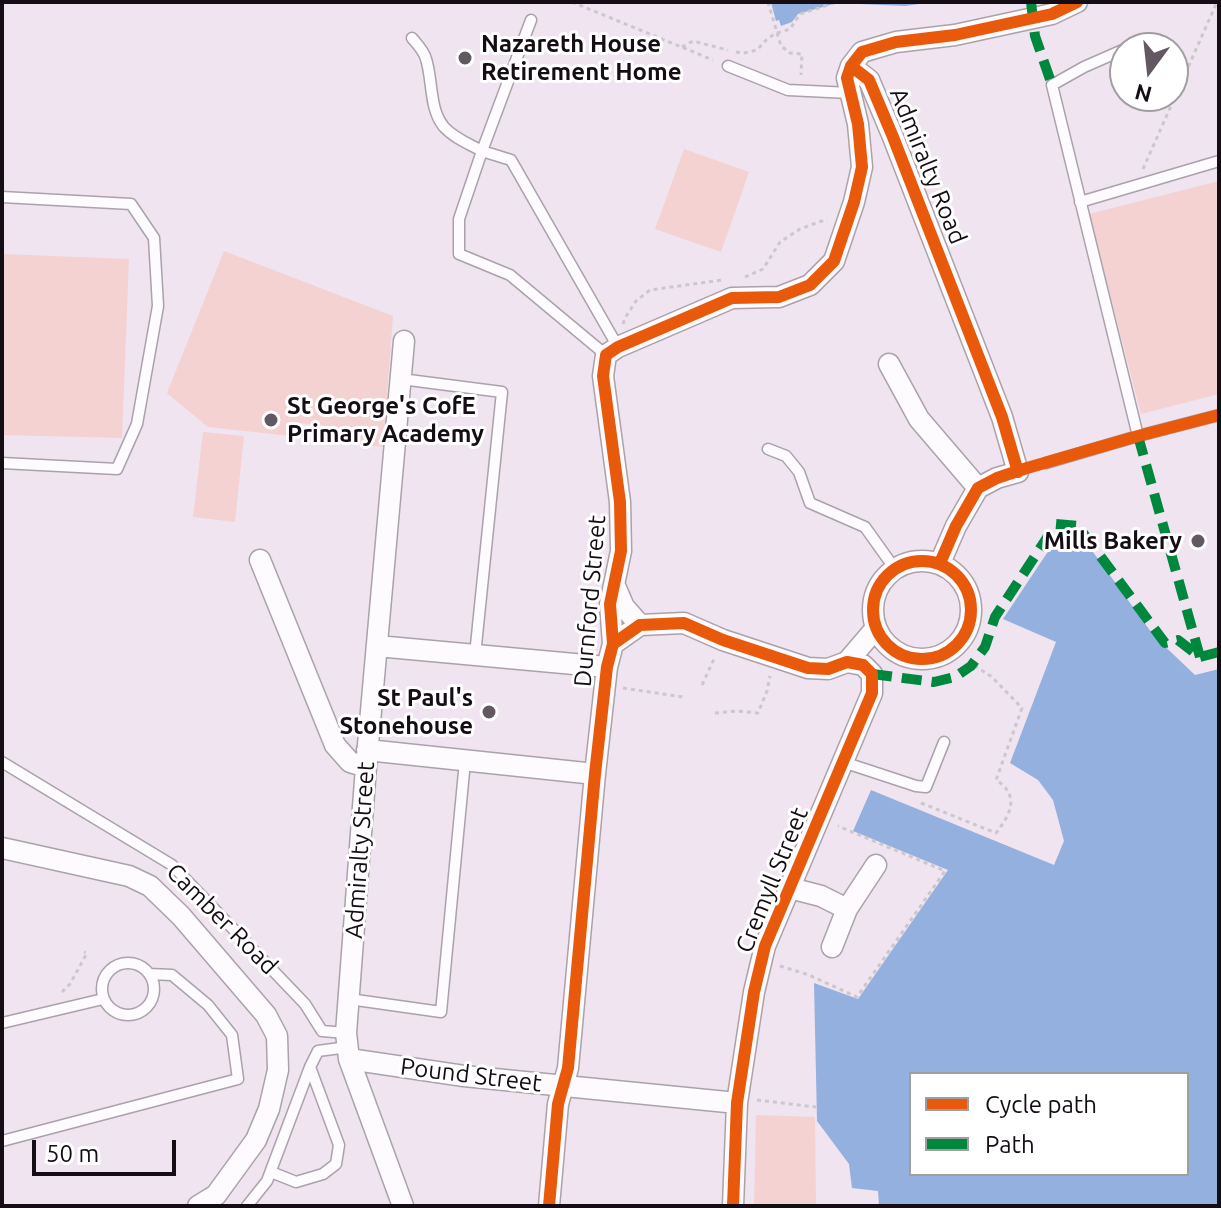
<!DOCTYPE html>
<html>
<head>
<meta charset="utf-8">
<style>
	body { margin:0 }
	#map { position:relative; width:1221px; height:1208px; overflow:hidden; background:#efe4f0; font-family:Ubuntu,sans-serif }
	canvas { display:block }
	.frame { position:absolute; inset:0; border:4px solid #140d14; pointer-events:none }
	.legend { position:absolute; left:909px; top:1072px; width:280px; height:104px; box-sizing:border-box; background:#fff; border:2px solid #a19ea1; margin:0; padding:10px 14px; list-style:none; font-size:24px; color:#140d14 }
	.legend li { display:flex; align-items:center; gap:16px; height:40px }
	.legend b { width:40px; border:2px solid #a19ea1 }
	.north { position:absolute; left:1109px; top:32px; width:80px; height:80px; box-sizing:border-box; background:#fff; border:2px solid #a19ea1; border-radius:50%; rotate:195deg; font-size:22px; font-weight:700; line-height:32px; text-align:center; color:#140d14 }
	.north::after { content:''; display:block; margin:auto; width:28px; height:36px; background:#615861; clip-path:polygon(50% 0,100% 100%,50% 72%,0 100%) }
	.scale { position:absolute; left:32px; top:1140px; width:144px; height:36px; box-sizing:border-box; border:4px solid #140d14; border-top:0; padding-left:10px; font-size:24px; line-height:28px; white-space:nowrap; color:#140d14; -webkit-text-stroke:6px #fff; paint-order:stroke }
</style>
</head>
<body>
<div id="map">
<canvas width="1221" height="1208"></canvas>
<div class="frame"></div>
<ul class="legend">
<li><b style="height:10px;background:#e8590c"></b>Cycle path</li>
<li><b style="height:10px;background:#00873e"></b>Path</li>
</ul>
<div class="north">N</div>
<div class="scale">50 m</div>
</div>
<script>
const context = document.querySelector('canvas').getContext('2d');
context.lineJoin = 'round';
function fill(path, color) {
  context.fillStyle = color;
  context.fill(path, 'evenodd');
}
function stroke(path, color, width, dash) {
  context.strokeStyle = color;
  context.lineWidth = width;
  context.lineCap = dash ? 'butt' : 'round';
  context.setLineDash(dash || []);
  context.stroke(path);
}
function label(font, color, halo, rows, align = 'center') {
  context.font = font + ' Ubuntu,sans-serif';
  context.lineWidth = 6;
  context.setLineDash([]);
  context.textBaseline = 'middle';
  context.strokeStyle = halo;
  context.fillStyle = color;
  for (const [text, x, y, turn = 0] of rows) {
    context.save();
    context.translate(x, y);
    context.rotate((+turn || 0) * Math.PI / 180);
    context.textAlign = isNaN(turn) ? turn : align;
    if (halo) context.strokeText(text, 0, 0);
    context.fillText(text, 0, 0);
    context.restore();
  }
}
fill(new Path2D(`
	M684 149 749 172 721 252 655 229Z
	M1219 181V394L1141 414 1089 214Z
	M224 251 393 316 383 447 350 443 338 428 301 423 290 436 208 427 167 393Z
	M2 254 129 259 122 438 2 435Z
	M203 432 244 436 235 522 193 517Z
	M756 1115 815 1117 816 1206H754Z`), '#f4d2d1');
fill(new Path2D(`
	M771 2H933L905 6 837 3 798 14 792 22 781 26 779 20 776 21Z
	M1077 530 1154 636 1195 675 1219 669V1206H879L878 1191 852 1188 849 1164 817 1121 814 983 858 999 948 870 853 831 871 790 1054 865 1064 841 1053 800 1038 780 1010 763 1056 642 1003 619 1047 553ZM911 1074H1187V1174H911Z`), '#94b0de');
const service = new Path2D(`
	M412 38C418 45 424 51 426 59 433 81 429 109 444 127 454 138 469 144 482 151L531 20
	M1127 48 1143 40
	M1125 49 1084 67 1052 85 1138 436
	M728 66 788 90 850 93
	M2 197 131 204 154 238 158 306 137 424 117 469 2 463
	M1080 202 1219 161
	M606 355 510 275 459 254V219L482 151 511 160 618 347
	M401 379 502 392 475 655
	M768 449 786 456 799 472 810 503 865 527 895 569
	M1046 463 1138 436 1219 415
	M2 762 172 865 305 1004 322 1031 346 1033
	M843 762 916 786 926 787 944 742
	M102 989a26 26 0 1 1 52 0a26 26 0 1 1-52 0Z
	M349 999 441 1012 465 761
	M2 1023 103 999
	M2 1141 238 1079 232 1035 208 1005 172 975 149 974
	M271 1172 296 1182 323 1174 336 1164 339 1145 310 1067
	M247 1206 267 1181 310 1067 318 1051 348 1047`);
const minor = new Path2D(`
	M851 66 869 80 893 137 1002 417 1018 472 997 478 978 488 956 526 940 563
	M889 364 919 419 978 488
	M260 560 335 745 350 762 366 767
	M873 610a49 49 0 1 1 98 0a49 49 0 1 1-98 0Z
	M615 586 624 607 640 625
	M613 644 640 625 684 623 723 640 808 668 828 669 847 662 863 665 872 674
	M377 646 607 667
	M847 662 876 628
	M367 750 595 774
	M2 848 129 876 150 886 181 916 266 1015 277 1036 278 1070 269 1109 256 1140 216 1195 198 1206
	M790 888 821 896 847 909 832 947
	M847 909 876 865
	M349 1059 464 1076 737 1103
	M403 1206 349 1059 346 1033 366 767 404 341
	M549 1206 558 1104 568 1068 595 774 607 667 613 644 610 604 621 551 620 502 603 376 606 355 618 347 732 298 779 297 810 285 834 261 854 202 862 167 858 124 847 78 851 66 862 52 896 42 955 35 1052 14 1077 2
	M733 1206 737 1103 754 992 765 946 872 693V674`);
stroke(service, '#aaa2ab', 13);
stroke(minor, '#aaa2ab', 23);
stroke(new Path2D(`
	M572 2 713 60
	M768 2 781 46 790 53 802 54 801 75
	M682 47 693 41 728 50
	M736 52 744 53 757 50 768 38 777 33 790 29 800 14 837 2
	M1143 169 1217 2
	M745 277 763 269 780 242 800 229 827 219
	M623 324 625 318 636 301 650 290 722 280
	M702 685 714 659
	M623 688 683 697
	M715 713 737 711 758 713 767 691 770 676
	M921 803 996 833C1011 814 1020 795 996 780L1022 708 992 677 972 664
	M780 966 809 975 857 997 945 871 838 826
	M62 992 70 984 87 953 84 952
	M757 1100 816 1107`), '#cbc8cc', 3, [4, 4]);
stroke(service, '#fdfbfd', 10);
stroke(minor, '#fdfbfd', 20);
stroke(new Path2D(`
	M1031 2 1035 36 1052 85
	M1138 436 1200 657
	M1200 657 1219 652
	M872 674 934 682 955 677 971 666 985 647 995 617 1056 524 1078 526 1165 643 1178 640 1200 657`), '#00873e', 10, [20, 10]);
stroke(new Path2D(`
	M851 66 869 80 893 137 1002 417 1018 472
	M873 610a49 49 0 1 1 98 0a49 49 0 1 1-98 0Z
	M940 563 956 526 978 488 997 478 1027 468 1138 436 1219 415
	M613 644 640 625 684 623 723 640 808 668 828 669 847 662 863 665 872 674
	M549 1206 558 1104 568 1068 595 774 607 667 613 644 610 604 621 551 620 502 603 376 606 355 618 347 732 298 779 297 810 285 834 261 854 202 862 167 858 124 847 78 851 66 862 52 896 42 955 35 1052 14 1077 2
	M733 1206 737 1103 754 992 765 946 872 693V674`), '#e8590c', 12);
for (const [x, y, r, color] of [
	[465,58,8,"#615861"],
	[271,420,8,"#615861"],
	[1198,541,8,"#615861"],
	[489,712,8,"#615861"]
]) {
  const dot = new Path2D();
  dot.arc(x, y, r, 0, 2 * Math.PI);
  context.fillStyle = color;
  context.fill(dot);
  stroke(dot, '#fff', 3);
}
label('bold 24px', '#140d14', '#fff', [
	["Nazareth House",481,44],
	["Retirement Home",481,72],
	["St George's CofE",287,406],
	["Primary Academy",287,434],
	["Mills Bakery",1182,541,"right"],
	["St Paul's",473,698,"right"],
	["Stonehouse",473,726,"right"]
], 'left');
label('24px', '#140d14', '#fff', [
	["Admiralty Road",928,166,68],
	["Durnford Street",590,601,-85],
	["Admiralty Street",360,850,-86],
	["Cremyll Street",772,880,-68],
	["Camber Road",222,919,45],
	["Pound Street",471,1075,7]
]);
</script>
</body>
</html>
